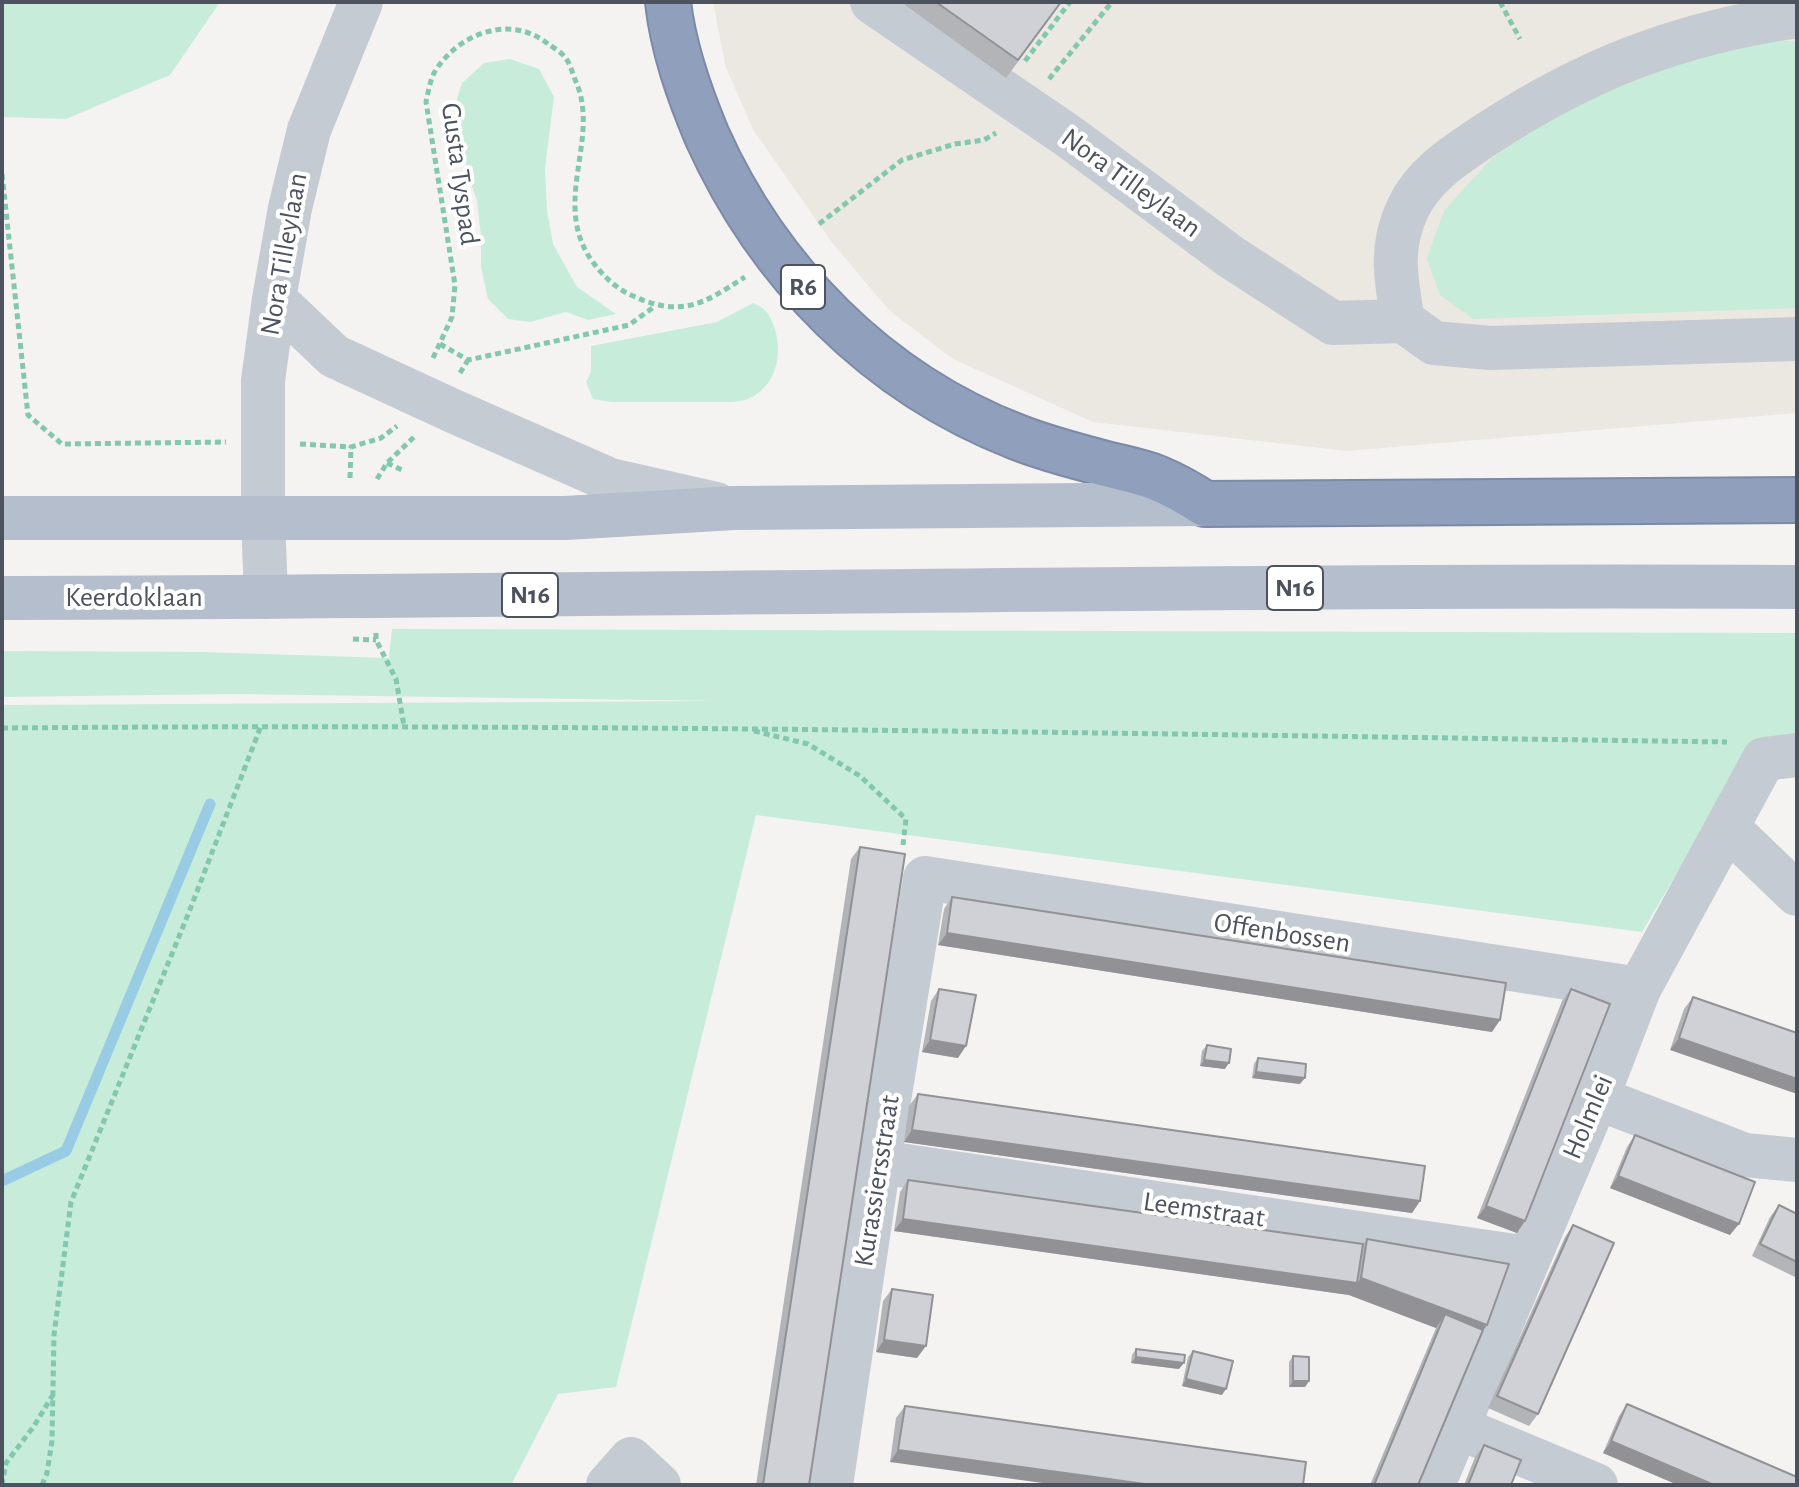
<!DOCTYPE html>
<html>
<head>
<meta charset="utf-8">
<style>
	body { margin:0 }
	#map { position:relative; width:1799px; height:1487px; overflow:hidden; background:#f4f3f2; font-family:"Alegreya Sans",sans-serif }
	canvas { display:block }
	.frame { position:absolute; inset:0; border:4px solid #4c535e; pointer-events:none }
</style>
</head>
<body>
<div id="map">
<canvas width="1799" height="1487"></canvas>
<div class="frame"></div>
</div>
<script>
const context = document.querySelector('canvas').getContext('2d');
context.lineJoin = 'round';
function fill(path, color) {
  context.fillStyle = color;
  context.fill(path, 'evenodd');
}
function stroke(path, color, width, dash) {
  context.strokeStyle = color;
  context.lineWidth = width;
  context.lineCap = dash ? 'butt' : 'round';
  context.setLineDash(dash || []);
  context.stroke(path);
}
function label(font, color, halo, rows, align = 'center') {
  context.font = font + ' "Alegreya Sans",sans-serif';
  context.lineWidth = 8;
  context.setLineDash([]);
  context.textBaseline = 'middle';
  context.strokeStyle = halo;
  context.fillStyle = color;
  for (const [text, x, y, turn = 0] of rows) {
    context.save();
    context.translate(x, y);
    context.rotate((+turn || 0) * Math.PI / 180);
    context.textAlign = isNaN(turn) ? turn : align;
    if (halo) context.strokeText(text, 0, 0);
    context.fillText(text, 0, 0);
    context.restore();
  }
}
fill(new Path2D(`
	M713 2H1797V413L1347 451 1093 422 953 359 890 311 833 244 754 131 726 68Z`), '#eae8e0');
fill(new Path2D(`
	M2 2H220L170 75 66 119 2 117Z
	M1781 41H1797V308L1473 319 1440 295 1427 259 1444 211 1491 159 1576 98 1686 55Z
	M510 59 539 69 554 97 545 168 547 211 553 244 577 287 616 314 588 320 566 312 530 322 508 319 488 299 481 267V236L477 201 468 175 455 105 462 83 484 63Z
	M753 303C759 306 765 309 768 314 785 341 781 384 750 398 745 401 738 401 732 402H611L593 399 586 382 591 372V346L717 322Z
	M392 629 1797 633V743L1745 759 1642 932 756 815 616 1387 558 1394 511 1485H2V705L718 701 234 694 2 697V651L203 652 389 658Z`), '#c7ecda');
stroke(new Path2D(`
	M2 1181 66 1151 210 804`), '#98cbe4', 11);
const highway = new Path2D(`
	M668 2C673 48 689 93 707 136 768 272 877 383 1017 437 1047 449 1079 457 1110 465 1126 469 1142 472 1157 478 1174 485 1190 494 1205 504L1797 500`);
stroke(highway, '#7b8aa7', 48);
stroke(new Path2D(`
	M1500 2 1520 39
	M1025 61 1070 2
	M1049 79 1112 2
	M2 174 28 415 62 444 226 442
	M819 224 902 160 955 144 984 140 996 133
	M440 344 468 360 629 325 655 306
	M433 358 452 317 455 285 426 102C428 93 430 81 434 73 457 34 510 13 548 44 554 48 563 53 567 60 571 66 573 75 576 82 600 137 554 198 588 255 599 272 614 288 633 296 682 318 703 304 745 277
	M460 373 468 360
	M300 444 351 447
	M387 463 402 470
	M350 478 351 447 381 438 397 426
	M377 479 387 463 415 436
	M376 633V640L396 679 404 726
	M353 639 376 640
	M2 728C577 723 1152 734 1727 742
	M754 731 808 744 860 776 906 819 903 845
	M2 1485 6 1463 34 1426 54 1393
	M42 1485 47 1473 52 1441 54 1335 71 1202 189 912 261 726`), '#82c7ae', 5, [6, 4]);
stroke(new Path2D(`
	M872 2 1071 138 1231 257 1333 323 1403 321
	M1797 16C1679 33 1586 69 1487 134 1457 154 1424 174 1408 208 1389 248 1396 280 1403 321L1434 343 1490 348 1797 339
	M274 299 334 356 453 411 610 480 716 504
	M266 597 263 517V381L274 299 290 208 309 130 361 2
	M1727 827 1797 894
	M1597 1098 1745 1155 1797 1160
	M879 1162 1528 1258
	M1457 1427 1596 1485
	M608 1485 631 1459 659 1485
	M831 1485 879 1162 925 878 1639 989
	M1433 1485 1597 1098 1639 989 1764 759 1797 755`), '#c5cbd2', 44);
stroke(new Path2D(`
	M2 518H566L734 508 1205 504
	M2 598C600 597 1199 584 1797 587`), '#b5becd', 44);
stroke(highway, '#909fbb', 44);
fill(new Path2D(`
	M901 2H1062L1006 78Z
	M860 847 809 1485H756L851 859Z
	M952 897 1492 1032 938 945 944 909Z
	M939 989 958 1058 922 1052 931 1001Z
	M1571 989 1517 1233 1477 1218 1562 1001Z
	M1693 997 1797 1033 1670 1050 1684 1009Z
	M1207 1045 1225 1069 1200 1066 1202 1051Z
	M1258 1058 1300 1084 1252 1078 1254 1064Z
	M918 1094 1420 1201 1412 1213 904 1142 909 1106Z
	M1635 1135 1730 1235 1610 1188 1627 1147Z
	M908 1180 1363 1244 1367 1239 1487 1325 1483 1330 1418 1485H1370L1436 1328 1349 1295 894 1231 900 1192Z
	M1779 1205 1797 1214V1278L1752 1256 1770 1217Z
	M1573 1225 1538 1414 1529 1426 1488 1408 1565 1237Z
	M892 1289 917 1358 876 1352 883 1301Z
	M1136 1349 1179 1369 1131 1363 1132 1355Z
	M1193 1351 1222 1395 1182 1386 1188 1357Z
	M1293 1356 1309 1381 1305 1387H1289V1362Z
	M1627 1404 1797 1485H1678L1603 1453 1619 1416Z
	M905 1406 1303 1485 890 1462 896 1418Z
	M1484 1445 1511 1485H1464L1475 1457Z`), '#b3b4b8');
fill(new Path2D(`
	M947 933 1500 1020 1492 1032 938 945Z
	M1679 1038 1797 1079V1094L1670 1050Z
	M930 1040 966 1046 958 1058 922 1052Z
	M1204 1060 1229 1063 1225 1069 1200 1066Z
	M1256 1072 1305 1078 1300 1084 1252 1078Z
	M912 1130 1420 1201 1412 1213 904 1142Z
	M1618 1176 1739 1224 1730 1235 1610 1188Z
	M1486 1206 1525 1221 1517 1233 1477 1218Z
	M903 1219 1357 1283 1361 1278 1487 1325 1474 1342 1445 1314 1436 1328 1349 1295 894 1231Z
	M884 1340 926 1346 917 1358 876 1352Z
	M1136 1357 1184 1363 1179 1369 1131 1363Z
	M1186 1379 1226 1389 1222 1395 1182 1386Z
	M1293 1381H1309L1305 1387H1289Z
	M1611 1441 1714 1485H1678L1603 1453Z
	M898 1450 1152 1485H1057L890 1462Z`), '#929296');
const building = new Path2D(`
	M936 2H1061L1018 60Z
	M860 847 905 854 809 1485H763Z
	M952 897 1506 983 1500 1020 947 933Z
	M939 989 976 995 966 1046 930 1040Z
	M1571 989 1610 1004 1525 1221 1486 1206Z
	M1693 997 1797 1033V1079L1679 1038Z
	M1207 1045 1231 1049 1229 1063 1204 1060Z
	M1258 1058 1306 1064 1305 1078 1256 1072Z
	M918 1094 1425 1166 1420 1201 912 1130Z
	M1635 1135 1755 1182 1739 1224 1618 1176Z
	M908 1180 1363 1244 1357 1283 903 1219Z
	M1779 1205 1797 1214V1262L1760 1244Z
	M1573 1225 1614 1243 1538 1414 1497 1396Z
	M1367 1239 1509 1264 1487 1325 1361 1278Z
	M892 1289 933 1295 926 1346 884 1340Z
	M1445 1314 1483 1330 1418 1485H1374Z
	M1136 1349 1185 1355 1184 1363 1136 1357Z
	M1193 1351 1233 1361 1226 1389 1186 1379Z
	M1293 1356 1309 1357V1381H1293Z
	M1627 1404 1797 1477V1485H1714L1611 1441Z
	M905 1406 1306 1462 1303 1485H1152L898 1450Z
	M1484 1445 1521 1460 1511 1485H1468Z`);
fill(building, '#d0d1d6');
stroke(building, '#929296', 2);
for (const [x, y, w] of [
	[803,287,44],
	[1295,588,56],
	[530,595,56]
]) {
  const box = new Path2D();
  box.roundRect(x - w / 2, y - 22, w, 44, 6);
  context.fillStyle = '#fff';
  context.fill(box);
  stroke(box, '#4c535e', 2);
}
label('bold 26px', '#4c535e', null, [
	["R6",803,287],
	["N16",1295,588],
	["N16",530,595]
]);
label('28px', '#4c535e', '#fff', [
	["Gusta Tyspad",460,174,82],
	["Nora Tilleylaan",1131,183,36],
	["Nora Tilleylaan",284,254,-80],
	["Keerdoklaan",134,598],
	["Offenbossen",1282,933,9],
	["Holmlei",1588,1117,-67],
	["Kurassiersstraat",877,1181,-81],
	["Leemstraat",1204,1210,8]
]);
</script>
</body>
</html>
